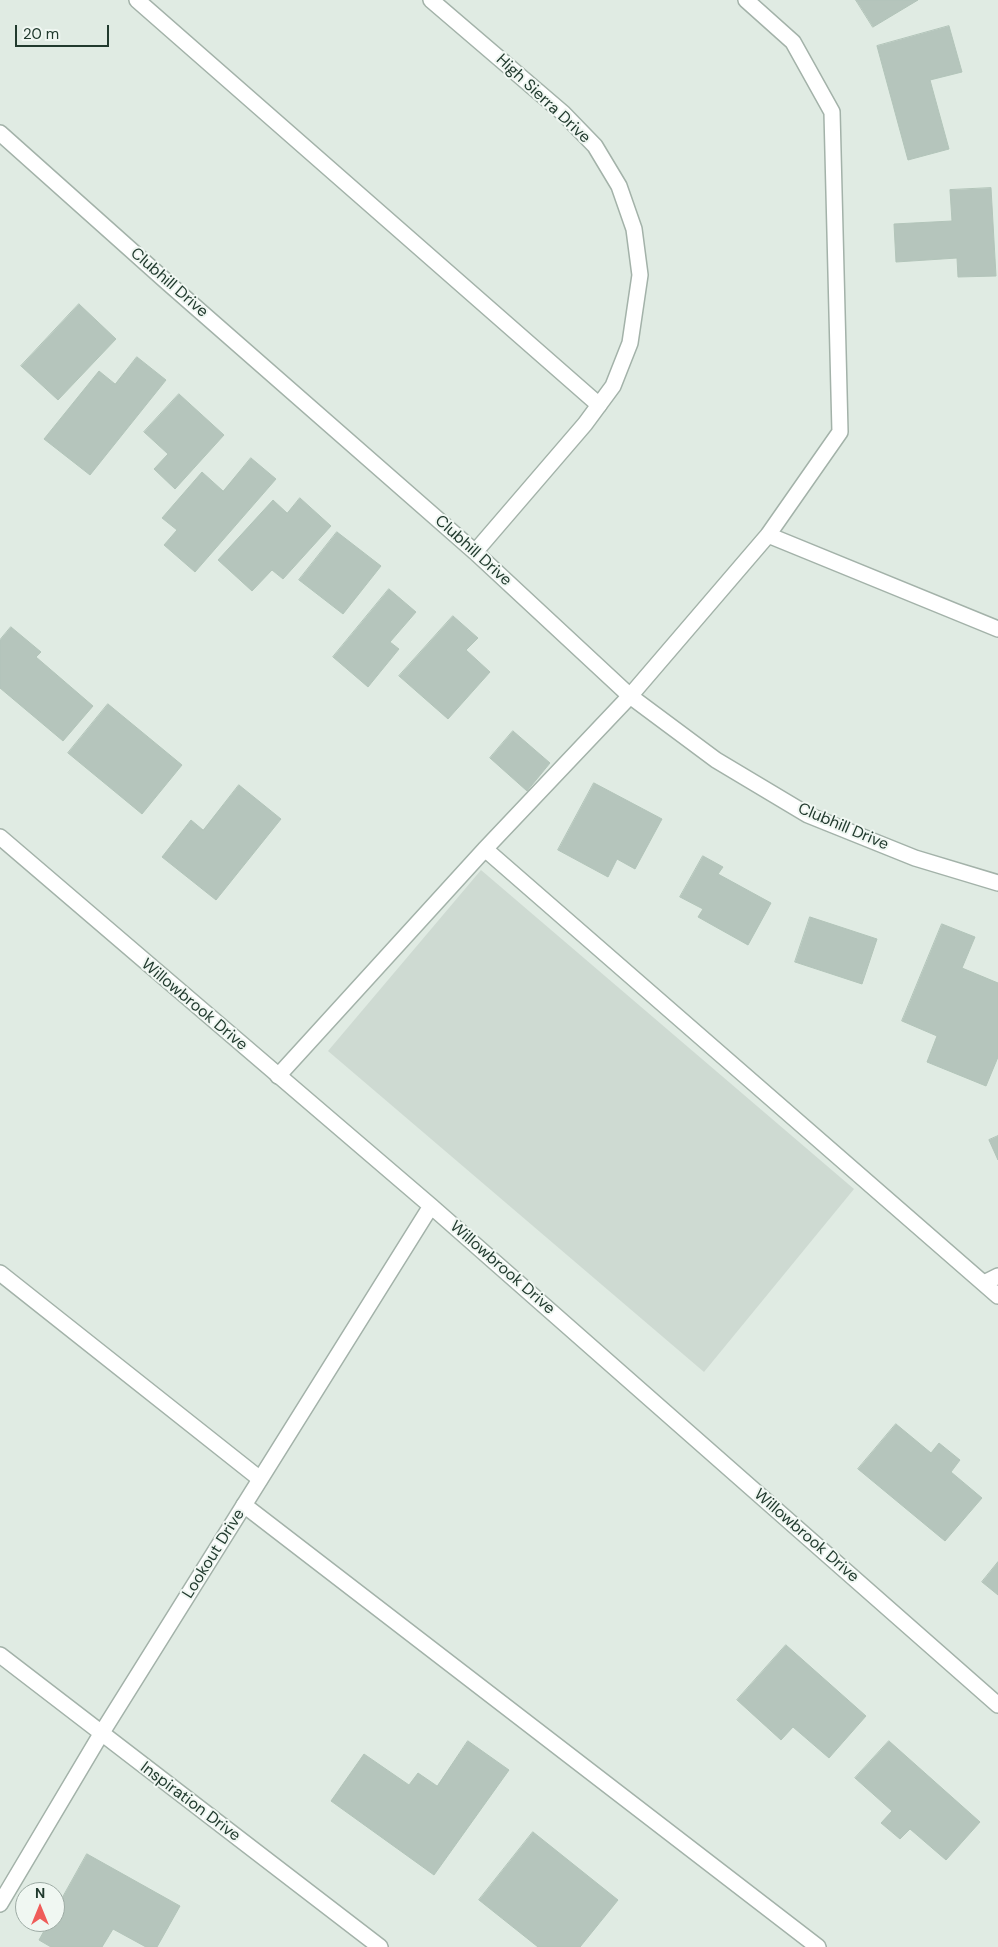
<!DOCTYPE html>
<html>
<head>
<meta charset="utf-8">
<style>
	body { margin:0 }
	#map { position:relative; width:998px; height:1947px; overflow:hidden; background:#e0ebe3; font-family:"DM Sans",sans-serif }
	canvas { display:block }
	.north { position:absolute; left:15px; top:1882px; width:50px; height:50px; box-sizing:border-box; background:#f0f7f2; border:1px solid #9daba4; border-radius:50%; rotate:0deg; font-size:14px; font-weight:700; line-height:20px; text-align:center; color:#213a2e }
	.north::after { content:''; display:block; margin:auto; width:18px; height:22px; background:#ef5c5a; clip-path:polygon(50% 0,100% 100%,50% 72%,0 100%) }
	.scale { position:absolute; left:15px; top:25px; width:94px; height:22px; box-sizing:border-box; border:2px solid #213a2e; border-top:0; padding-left:6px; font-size:15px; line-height:18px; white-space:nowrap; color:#213a2e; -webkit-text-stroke:4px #f0f7f2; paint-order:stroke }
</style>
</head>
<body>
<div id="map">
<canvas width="998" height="1947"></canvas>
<div class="north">N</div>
<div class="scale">20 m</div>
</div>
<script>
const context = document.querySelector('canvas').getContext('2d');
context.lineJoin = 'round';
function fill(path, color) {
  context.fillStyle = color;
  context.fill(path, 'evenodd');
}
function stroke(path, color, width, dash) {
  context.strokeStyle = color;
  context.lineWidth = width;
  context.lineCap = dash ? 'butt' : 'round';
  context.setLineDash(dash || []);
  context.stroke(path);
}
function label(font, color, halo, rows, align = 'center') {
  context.font = font + ' "DM Sans",sans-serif';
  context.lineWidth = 4;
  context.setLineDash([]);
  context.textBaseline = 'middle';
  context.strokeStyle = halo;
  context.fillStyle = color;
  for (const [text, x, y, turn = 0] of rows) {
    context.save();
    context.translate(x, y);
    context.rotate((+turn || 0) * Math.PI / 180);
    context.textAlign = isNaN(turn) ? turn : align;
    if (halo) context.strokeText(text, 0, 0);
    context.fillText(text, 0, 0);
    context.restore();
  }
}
fill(new Path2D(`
	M481 870 854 1189 704 1372 328 1051Z`), '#cedad2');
const building = new Path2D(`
	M856 0H918L873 27Z
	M949 26 962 72 930 80 949 149 908 160 877 46Z
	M991 188 996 276 958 277 957 258 896 262 894 224 952 221 950 190Z
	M79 304 116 339 58 400 21 366Z
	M137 357 166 380 90 475 44 439 99 371 115 384Z
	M179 394 224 435 175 489 154 469 168 454 144 432Z
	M251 458 276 479 195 572 164 545 177 530 162 518 202 472 223 491Z
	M300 498 331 526 283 579 272 570 252 591 218 560 273 500 287 513Z
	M337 532 381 566 343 614 299 580Z
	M389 589 416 612 390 642 399 649 368 687 333 657Z
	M453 616 478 638 466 650 490 672 448 719 399 676Z
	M11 627 41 652 36 657 93 706 63 741 0 688V640Z
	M108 704 182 765 142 814 68 753Z
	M513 731 550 763 527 791 490 758Z
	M594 783 662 819 635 869 617 859 608 877 558 850Z
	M239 785 281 819 216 900 162 857 191 820 203 830Z
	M703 856 723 867 718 874 771 903 748 945 698 917 703 909 680 897Z
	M810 917 877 939 862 984 795 962Z
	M942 924 975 937 962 968 998 983V1057L986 1086 927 1062 937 1036 902 1021Z
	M998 1136V1160L989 1140Z
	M896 1424 931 1453 939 1443 960 1460 951 1472 982 1498 945 1541 858 1469Z
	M998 1562V1595L982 1582Z
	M786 1645 866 1716 829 1758 793 1727 781 1740 737 1700Z
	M468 1741 509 1770 434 1875 331 1801 364 1754 409 1785 418 1773 437 1786Z
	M889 1741 980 1822 946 1860 910 1829 900 1839 881 1823 892 1811 855 1778Z
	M533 1832 618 1900 580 1947H538L479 1900Z
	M87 1854 180 1906 157 1947H146L113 1929 102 1947H51L39 1940 49 1922H55V1911Z`);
fill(building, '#b5c5bc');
stroke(building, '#b2c4b9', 1);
const lane = new Path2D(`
	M137 0 599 405
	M768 535 998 629
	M485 849 998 1296
	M278 1076 485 849 630 696 768 535 840 432 832 112 793 42 746 0
	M0 1273 260 1479
	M984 1283 998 1276
	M244 1505 818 1947`);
const street = new Path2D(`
	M431 0 563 113 595 146 619 186 634 229 640 275 630 343 613 386 585 424 475 552
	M0 133 168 283 475 552 630 696 716 760 808 815 915 858 998 883
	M0 837 431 1206 998 1705
	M0 1655 380 1947
	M0 1904 101 1734 431 1206`);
stroke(lane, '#a3b2a9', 18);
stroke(street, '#a3b2a9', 18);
stroke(lane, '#fff', 15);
stroke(street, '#fff', 15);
label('16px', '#213a2e', '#f0f7f2', [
	["High Sierra Drive",543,99,43],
	["Clubhill Drive",169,283,41],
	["Clubhill Drive",473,551,42],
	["Clubhill Drive",843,827,23],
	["Willowbrook Drive",194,1005,40],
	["Willowbrook Drive",502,1268,41],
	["Willowbrook Drive",806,1536,41],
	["Lookout Drive",214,1554,-58],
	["Inspiration Drive",190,1802,37]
]);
</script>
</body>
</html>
